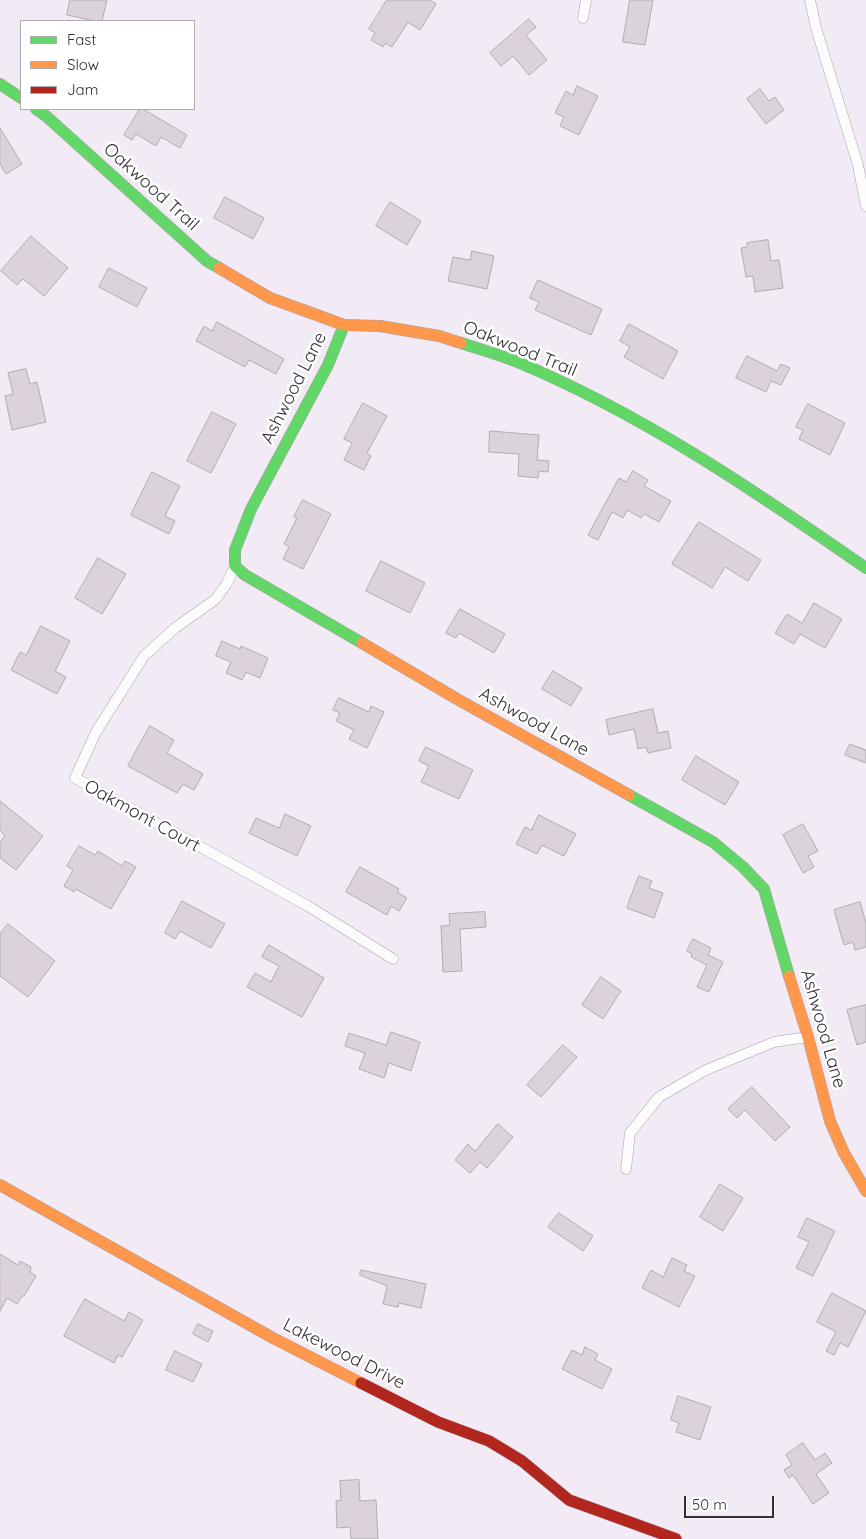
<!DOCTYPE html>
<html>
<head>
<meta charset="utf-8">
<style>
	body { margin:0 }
	#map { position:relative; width:866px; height:1539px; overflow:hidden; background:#f2eaf4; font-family:Quicksand,sans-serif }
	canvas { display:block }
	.legend { position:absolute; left:20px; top:20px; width:175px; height:90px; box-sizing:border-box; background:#fff; border:1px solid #aeacae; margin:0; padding:6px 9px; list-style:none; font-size:15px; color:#352f35 }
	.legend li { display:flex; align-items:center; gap:10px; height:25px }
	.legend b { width:25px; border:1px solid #aeacae }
	.scale { position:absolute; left:684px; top:1496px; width:90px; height:22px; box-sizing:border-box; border:2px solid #352f35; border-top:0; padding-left:6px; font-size:15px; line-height:18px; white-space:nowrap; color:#352f35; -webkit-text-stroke:4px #fff; paint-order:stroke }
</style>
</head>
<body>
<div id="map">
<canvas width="866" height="1539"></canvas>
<ul class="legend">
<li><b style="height:6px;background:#63d668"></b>Fast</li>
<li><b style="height:6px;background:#ff974d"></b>Slow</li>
<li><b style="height:6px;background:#b3261e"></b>Jam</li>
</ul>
<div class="scale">50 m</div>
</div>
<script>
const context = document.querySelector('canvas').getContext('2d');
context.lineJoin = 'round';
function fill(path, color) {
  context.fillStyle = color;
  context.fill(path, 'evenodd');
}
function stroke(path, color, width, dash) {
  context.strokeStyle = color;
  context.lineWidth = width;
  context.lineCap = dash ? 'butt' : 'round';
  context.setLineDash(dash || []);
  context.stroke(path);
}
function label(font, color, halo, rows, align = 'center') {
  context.font = font + ' Quicksand,sans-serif';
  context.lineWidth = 5;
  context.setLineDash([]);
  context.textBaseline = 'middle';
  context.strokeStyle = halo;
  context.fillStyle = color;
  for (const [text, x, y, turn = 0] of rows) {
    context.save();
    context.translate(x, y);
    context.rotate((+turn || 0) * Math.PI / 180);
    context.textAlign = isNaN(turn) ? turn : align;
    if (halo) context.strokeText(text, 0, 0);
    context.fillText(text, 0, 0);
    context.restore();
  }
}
const building = new Path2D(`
	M70 0H107L102 21H95L67 15Z
	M387 0H430L436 4 420 30 408 22 392 47 385 43 383 47 371 40 375 33 369 29Z
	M630 0H653L645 45 623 42Z
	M529 19 536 27 526 35 547 60 529 75 513 56 501 66 490 53Z
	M577 86 598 96 579 135 560 126 564 117 555 113 566 91 573 95Z
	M760 89 769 101 775 97 784 110 766 124 747 99Z
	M140 109H143L187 135 180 148 161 137 156 146 136 134 132 140 124 135Z
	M0 128 22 164 6 174 0 164Z
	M225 197 264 218 253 239 214 218Z
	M390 202 421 221 407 245 376 226Z
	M31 236 68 268 44 296 23 279 17 285 1 271Z
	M768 240 771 261 779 260 783 288 755 292 753 276 746 277 741 248 747 247V243Z
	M472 251 494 256 487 289 448 281 453 257 470 260Z
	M109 268 147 288 137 307 99 287Z
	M538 280 602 309 591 335 535 310 539 302 530 298Z
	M217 322 284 359 276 374 249 360 245 367 196 341 204 326 212 331Z
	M629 324 678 351 663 379 624 357 630 347 620 341Z
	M747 356 777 371 781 364 790 368 781 385 771 381 766 392 736 378Z
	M26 369 30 384 37 382 46 422 12 430 5 396 13 394 8 373Z
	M363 403 387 416 367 453 371 456 364 470 344 460 352 443 344 439Z
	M808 404 845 423 830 455 799 439 803 430 796 427Z
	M212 412 236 424 211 473 187 461Z
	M490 431 539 435 537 460 549 461 548 472 539 471 538 478 518 476 519 454 489 452Z
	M633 471 648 480 644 486 671 501 659 522 644 514 641 518 627 510 623 518 612 512 598 540 588 535 619 478 626 482Z
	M152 472 180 486 165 516 175 521 169 534 131 515Z
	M303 500 331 514 303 569 283 559 289 547 284 544 297 518 294 517Z
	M699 522 761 560 748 581 725 567 712 588 672 564Z
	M98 558 126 574 102 614 75 598Z
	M381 561 425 583 410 613 366 591Z
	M814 603 842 619 825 648 800 634 794 644 775 633 787 614 802 623Z
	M460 609 505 634 494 653 459 633 456 638 446 633Z
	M41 626 70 641 55 671 66 677 57 694 11 670 20 652 26 655Z
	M222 641 240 649 241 646 268 658 260 678 246 672 242 680 226 673 231 662 216 656Z
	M553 671 582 688 571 706 542 689Z
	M339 698 369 712 371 706 384 712 367 748 349 739 354 730 336 721 340 713 333 710Z
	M653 709 658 733 668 731 671 748 648 753 646 747 638 749 634 729 609 735 606 720Z
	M150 726 174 740 167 753 203 774 194 790 183 784 177 793 128 766Z
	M850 744 866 750V763L845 755Z
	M426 747 473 770 459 799 421 782 429 766 419 761Z
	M696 756 739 782 725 805 682 780Z
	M0 801 43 836 16 870 0 858V842L5 836 0 831Z
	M285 814 311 826 297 856 249 833 256 818 279 828Z
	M539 815 576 834 564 856 542 845 537 854 516 844 525 827 531 830Z
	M803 824 818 851 808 856 814 867 803 873 783 835Z
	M79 846 95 855 98 851 122 866 125 861 136 867 111 909 76 889 74 892 64 886 73 870 67 866Z
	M360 867 399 889 397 892 407 898 399 911 391 906 387 915 346 892Z
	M639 876 652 881 649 888 663 893 654 918 627 908Z
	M182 901 225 924 211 948 180 931 175 939 165 933Z
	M860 902 866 923V947L855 950 853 942 844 945 834 910Z
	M485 912 486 927 460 929 462 971 443 972 441 926 450 925 449 914Z
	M8 924 55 961 28 997 0 976V934Z
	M693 939 711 948 708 955 723 962 709 992 697 987 707 965 691 957 692 954 687 951Z
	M269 945 324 978 302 1017 247 987 255 973 271 982 279 966 262 957Z
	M601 977 621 991 603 1019 582 1005Z
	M866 1005V1042L857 1045 847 1010Z
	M391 1032 420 1042 411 1071 389 1063 384 1078 359 1069 365 1053 345 1046 349 1033 386 1045Z
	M563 1045 577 1057 541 1097 527 1085Z
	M752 1087 790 1127 775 1141 745 1110 737 1118 728 1109Z
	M498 1124 513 1137 487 1168 480 1162 470 1173 455 1160 468 1144 475 1151Z
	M720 1184 743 1198 723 1231 700 1217Z
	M559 1213 593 1236 583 1251 548 1227Z
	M807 1218 835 1231 813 1276 796 1268 809 1242 798 1237Z
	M0 1254 18 1265 20 1261 31 1267 30 1272 36 1276 24 1296H22L17 1304 7 1298 0 1311Z
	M672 1258 687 1265 684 1271 695 1276 679 1307 642 1288 651 1270 663 1277Z
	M361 1270 426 1284 421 1308 399 1303 398 1307 383 1304 387 1286 360 1275Z
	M832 1293 866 1311 848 1347 840 1343 834 1355 826 1351 836 1332 817 1322Z
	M85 1299 124 1321 129 1312 143 1320 122 1357 118 1355 114 1363 64 1336Z
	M198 1324 213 1331 208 1342 193 1334Z
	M585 1347 598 1354 595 1360 612 1369 602 1389 562 1369 572 1350 582 1355Z
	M175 1351 202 1364 193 1382 166 1370Z
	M678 1396 711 1407 700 1440 676 1432 679 1423 671 1420Z
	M803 1443 815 1460 825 1453 832 1463 816 1474 829 1493 813 1504 793 1475 789 1478 784 1470 792 1465 786 1455Z
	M359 1480 360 1501 376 1500 378 1539H351L350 1527 337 1528 336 1501 341 1500 340 1481Z`);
fill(building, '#dbd2dc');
stroke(building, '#b1abb1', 1);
const street = new Path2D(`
	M810 0 816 28 858 165 866 206
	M583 18 586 0
	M235 566 227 583 216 599 175 628 144 656 96 732 75 778 308 906 393 959
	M626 1169 630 1133 659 1097 706 1070 774 1042 808 1037`);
const fast = new Path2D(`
	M0 84 21 98
	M36 109 46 116 207 261 219 268
	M344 325 328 365 251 509 235 550V566L245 575 362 643
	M461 343C479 349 497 354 515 361 641 413 755 491 866 568
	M629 795 713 842 743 867 764 889 789 976`);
const slow = new Path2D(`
	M219 268 270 298 344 325 380 326 439 336 461 343
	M362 643 457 699 629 795
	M789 976 808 1037 830 1121 844 1153 866 1191
	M0 1185 273 1338 361 1383`);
const jam = new Path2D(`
	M361 1383 438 1422 489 1441 522 1461 569 1500 676 1539`);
stroke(street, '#a7a1a8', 11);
stroke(fast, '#a7a1a8', 12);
stroke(slow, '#a7a1a8', 12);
stroke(jam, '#a7a1a8', 12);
stroke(street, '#fdfcfd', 10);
stroke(fast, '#63d668', 11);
stroke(slow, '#ff974d', 11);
stroke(jam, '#b3261e', 11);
label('18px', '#352f35', '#fff', [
	["Oakwood Trail",151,187,42],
	["Oakwood Trail",520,349,22],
	["Ashwood Lane",294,388,-63],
	["Ashwood Lane",534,722,29],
	["Oakmont Court",142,816,29],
	["Ashwood Lane",823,1029,74],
	["Lakewood Drive",344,1354,27]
]);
</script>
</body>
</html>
